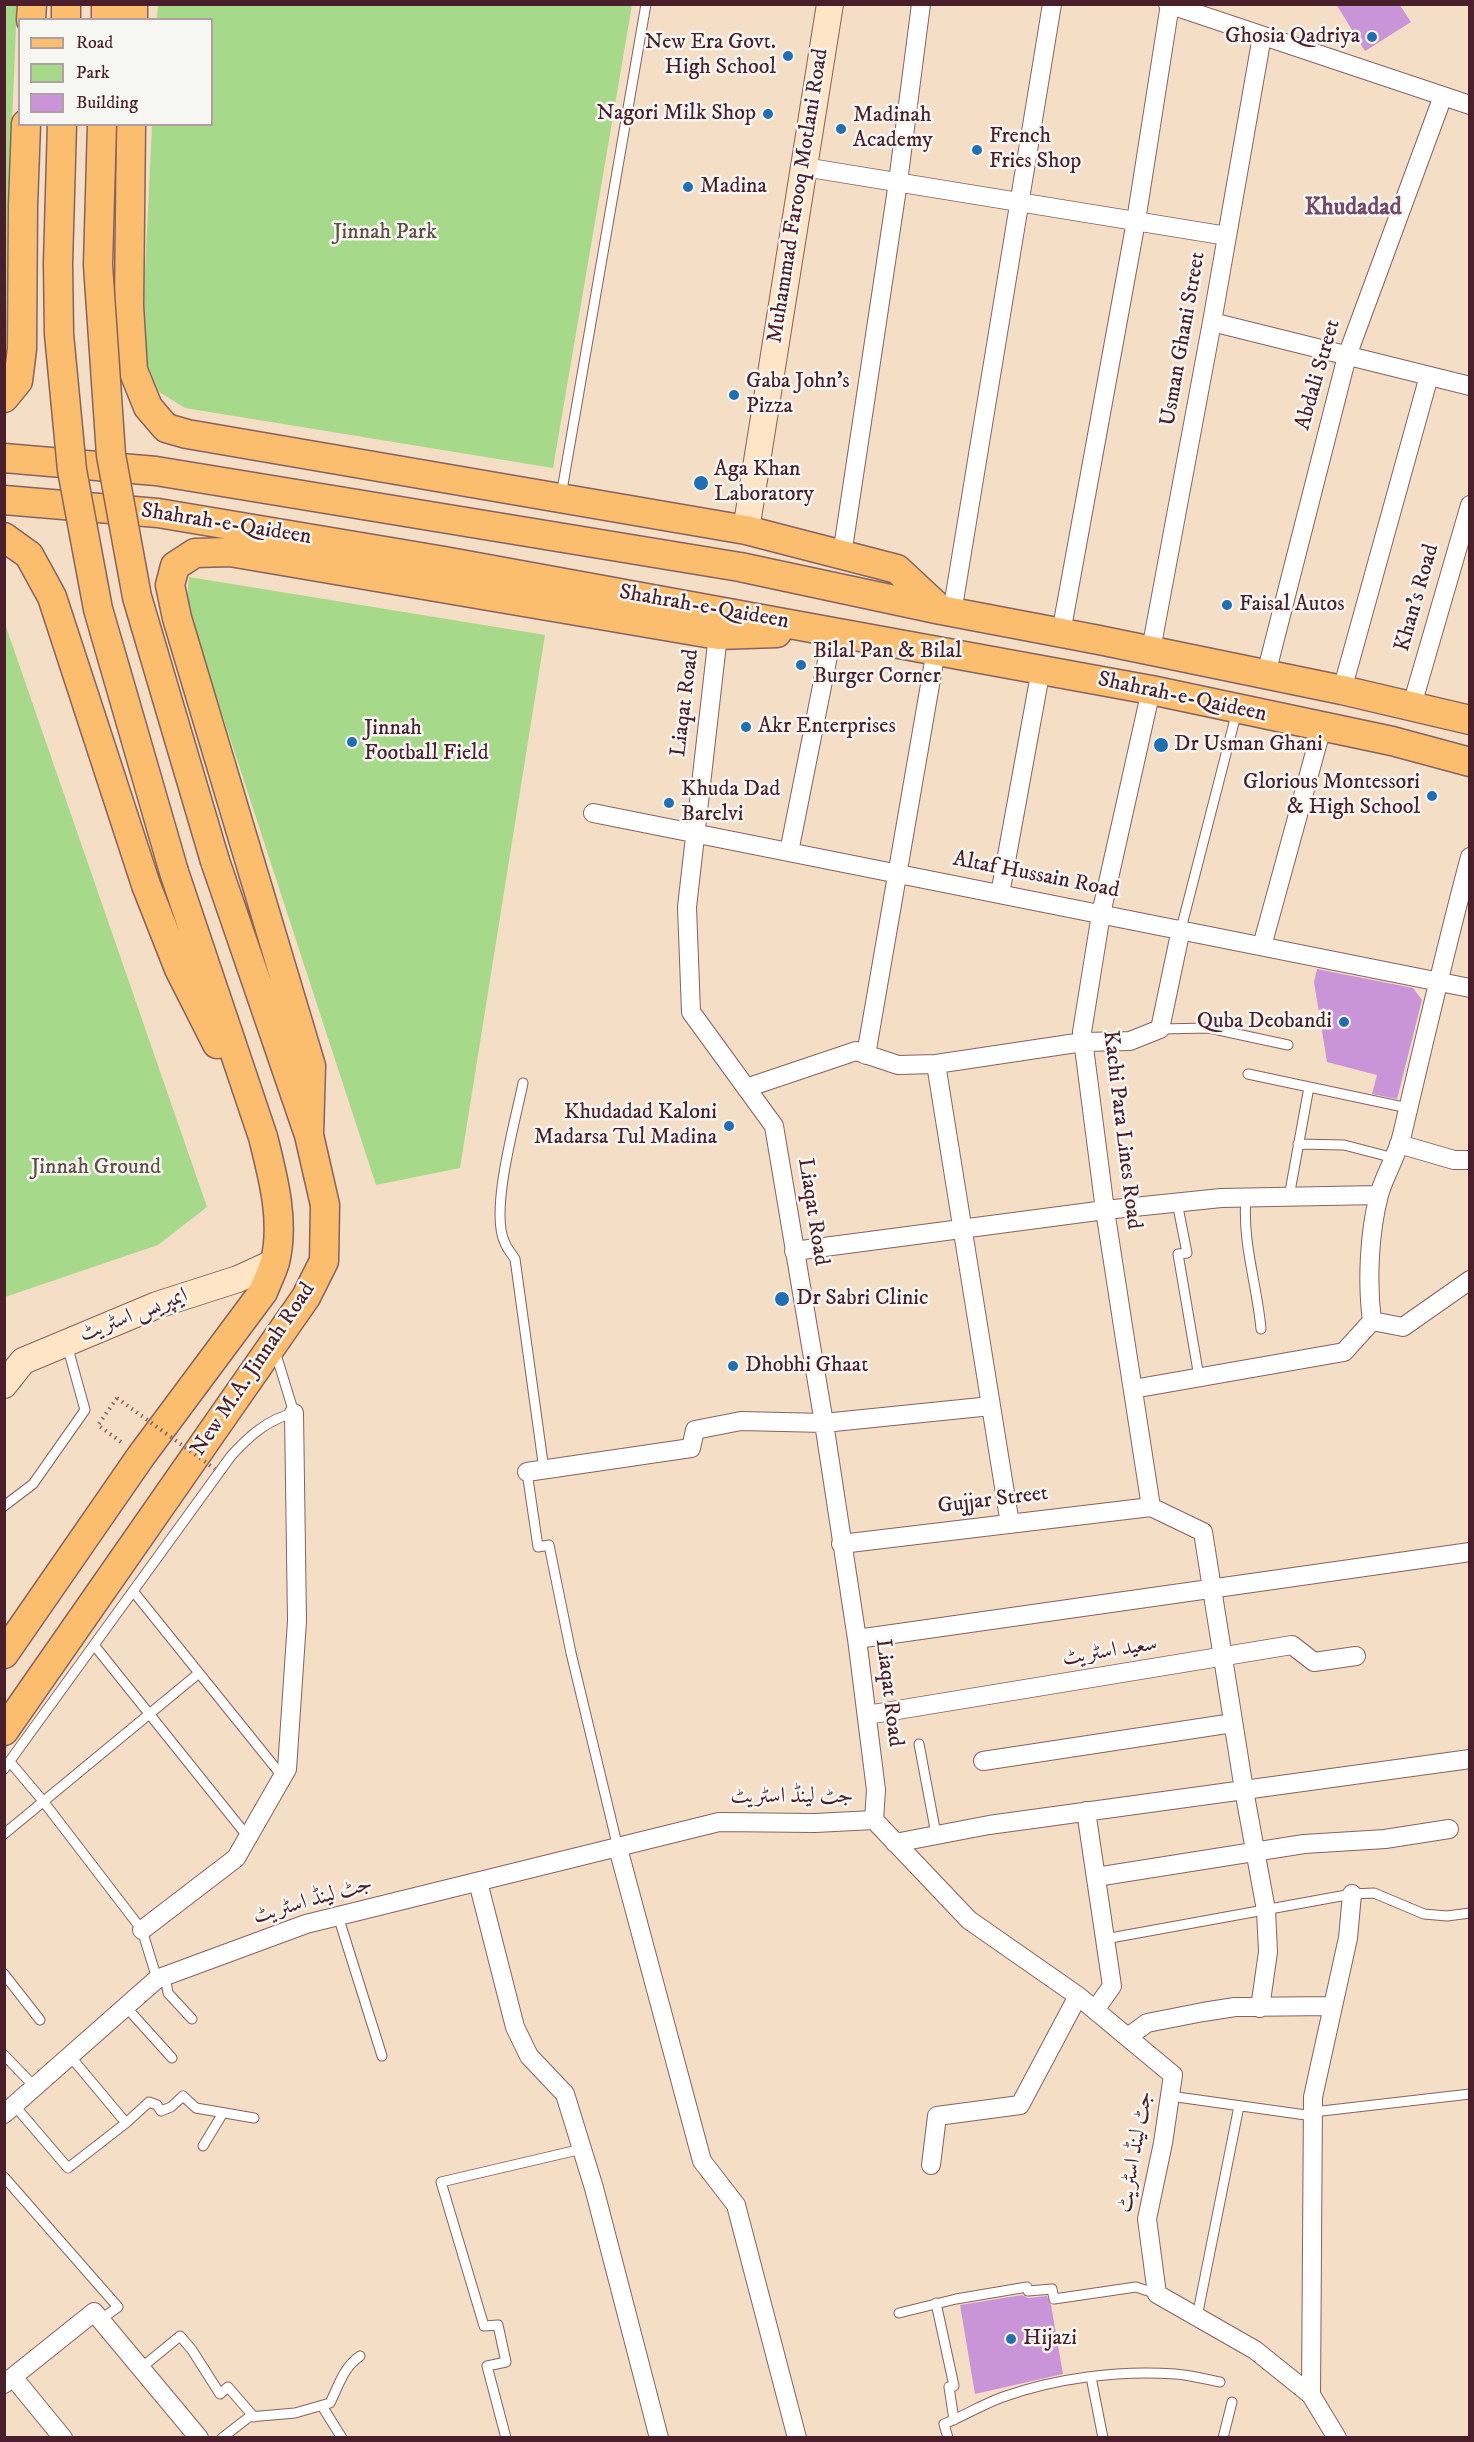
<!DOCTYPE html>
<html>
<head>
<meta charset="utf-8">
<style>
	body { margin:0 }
	#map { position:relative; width:1474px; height:2442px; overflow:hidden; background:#f4dec5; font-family:"IM FELL DW Pica",serif }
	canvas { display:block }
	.frame { position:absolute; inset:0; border:6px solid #4a1f2b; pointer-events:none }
	.legend { position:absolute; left:18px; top:18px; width:195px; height:108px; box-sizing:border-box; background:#f6f6f2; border:2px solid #b1a0a2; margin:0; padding:8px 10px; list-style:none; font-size:18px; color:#4a1f2b }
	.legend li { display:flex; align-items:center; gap:12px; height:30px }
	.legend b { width:30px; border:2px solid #b1a0a2 }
</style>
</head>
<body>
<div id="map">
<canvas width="1474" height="2442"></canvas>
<div class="frame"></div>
<ul class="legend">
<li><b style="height:8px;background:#fbbe6e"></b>Road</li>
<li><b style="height:16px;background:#a6da8a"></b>Park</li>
<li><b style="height:16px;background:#c995d8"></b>Building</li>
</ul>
</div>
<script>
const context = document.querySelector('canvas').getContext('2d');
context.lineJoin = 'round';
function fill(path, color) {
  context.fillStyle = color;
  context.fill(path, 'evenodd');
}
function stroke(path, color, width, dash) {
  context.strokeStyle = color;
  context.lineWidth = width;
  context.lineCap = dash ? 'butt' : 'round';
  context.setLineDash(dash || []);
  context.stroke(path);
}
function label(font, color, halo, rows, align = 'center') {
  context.font = font + ' "IM FELL DW Pica",Amiri,serif';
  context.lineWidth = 5;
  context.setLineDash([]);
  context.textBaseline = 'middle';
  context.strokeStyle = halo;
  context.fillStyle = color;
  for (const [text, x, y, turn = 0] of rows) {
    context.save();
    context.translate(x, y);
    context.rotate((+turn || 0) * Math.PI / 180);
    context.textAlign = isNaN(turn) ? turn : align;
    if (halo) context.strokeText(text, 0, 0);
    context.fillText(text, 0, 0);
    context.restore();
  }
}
fill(new Path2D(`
	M17 4 9 193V336L5 367 4 5Z
	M158 5H632L553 468 185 408 159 392 145 358 143 316 152 125 212 124V20L157 19Z
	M189 577 545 635 460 1168 376 1185 199 643 186 609Z
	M4 621 207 1207 158 1245 5 1297Z`), '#a6da8a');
fill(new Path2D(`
	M1336 4H1399L1411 22 1365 51Z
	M1317 969 1413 988 1422 1000 1397 1099 1372 1094 1377 1075 1327 1062 1314 982Z
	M1022 2295 1028 2298 1047 2296 1051 2305 1063 2374 975 2394 960 2305Z`), '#c995d8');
const lane = new Path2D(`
	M561 496 646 4
	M1181 929 1237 711
	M1160 1029 1209 1028 1288 1045
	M1248 1074 1408 1108
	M523 1083C516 1119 489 1212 505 1243 507 1249 512 1254 515 1259L544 1470
	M1298 1144 1344 1145 1394 1158
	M1246 1197C1242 1243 1257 1284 1261 1329
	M1289 1197 1309 1087
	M1177 1202 1187 1253 1178 1254 1199 1377
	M527 1472 538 1547 549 1545 571 1653 618 1848
	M4 1506 33 1484 85 1410 67 1345
	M133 1591 282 1776
	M94 1645 248 1837
	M919 1744 936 1834
	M10 1762 43 1801 142 1930 157 1979
	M4 1769 231 1456C248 1437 268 1419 294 1413L275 1351
	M4 1834 199 1673
	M338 1916 382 2056
	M1105 1939 1352 1894 1374 1893 1424 1914 1447 1916 1470 1913
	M4 1974 40 2020
	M165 1976 168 1993 192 2019
	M126 2007 172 2058
	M4 2055 35 2087
	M1170 2096 1313 2116
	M14 2105 68 2168 126 2123 70 2056
	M1313 2112 1470 2094
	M126 2123 149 2102 157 2105 161 2111 171 2107 183 2096 196 2108 254 2118
	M203 2146 223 2113
	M4 2177 118 2307 100 2320
	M936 2303 954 2386 949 2387 954 2420
	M899 2313 956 2299 1027 2287 1028 2291 1052 2289 1054 2299 1136 2287 1157 2294
	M1197 2317 1239 2106
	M141 2368 180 2336 192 2350 220 2394 228 2387 254 2417
	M1091 2377 1103 2438
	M322 2406 342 2438
	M222 2438 249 2417 295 2413 330 2403C339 2385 343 2368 360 2356
	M506 2438 487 2366 506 2362 498 2325 484 2326 441 2182 582 2149
	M948 2438 944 2424C964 2416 983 2404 1003 2397 1056 2378 1119 2370 1175 2374 1190 2375 1205 2379 1220 2382
	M1223 2438 1232 2402`);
const street = new Path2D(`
	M1168 4 1470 105
	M804 167 1227 236
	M1212 322 1470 386
	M842 555 898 182 921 4
	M952 613 1052 4
	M1061 633 1136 221 1170 4
	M718 635 687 907 691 1012 774 1126 824 1423 857 1639 876 1790 874 1820
	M1151 650 1212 322 1262 36
	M1266 674 1347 356 1443 96
	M1342 690 1429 376
	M1412 705 1470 505
	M593 813 1470 988
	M789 852 833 631
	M1000 894 1041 669
	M1262 946 1322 727
	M866 1055 936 650
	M936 1064 1010 1524
	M746 1088 856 1051 898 1065 936 1064 1083 1042 1130 1041 1160 1029 1181 929
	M1399 1144 1454 1160H1470
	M794 1251 1105 1210 1221 1198 1379 1195
	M1372 1321C1367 1283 1369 1233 1379 1195 1385 1174 1397 1156 1402 1135 1424 1042 1445 950 1470 857
	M1372 1321 1403 1327 1470 1280
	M1133 1389 1344 1352 1372 1321
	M527 1472 691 1448 695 1430 741 1421 824 1423 991 1406
	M1151 1507 1105 1210 1082 1032 1101 914 1151 690
	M1151 1507 1203 1532 1244 1790 1266 1910 1268 1952 1260 2008
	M841 1544 1151 1507
	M857 1639 1470 1552
	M867 1715 1292 1645 1314 1662 1356 1656
	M983 1761 1233 1723
	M1086 1811 1112 1986 1095 2010
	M895 1843 989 1825 1470 1759
	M618 1848 702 2161 736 2205 797 2438
	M1096 1877 1304 1844 1385 1839 1449 1829
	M478 1882 515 2027 529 2056 565 2094 594 2188 659 2438
	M142 1930 236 1858 287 1769 297 1621 294 1413
	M1128 2037 1147 2023 1203 2012 1235 2007 1333 2006
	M4 2114 157 1979 306 1924 719 1822 815 1823 874 1820 969 1920 1078 1996 1173 2075 1163 2143 1147 2219 1157 2294 1255 2350 1311 2395 1337 2438
	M931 2165 937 2116 1020 2105 1078 1996
	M13 2377 63 2438
	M4 2384 94 2312 199 2438
	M1311 2395 1313 2097 1348 1938 1352 1894`);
const secondary = new Path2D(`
	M746 530 830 4
	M4 1385 23 1361 157 1305 238 1279 275 1262`);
const primary = new Path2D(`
	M31 20 32 4
	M66 20V4
	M106 20V4
	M133 20V4
	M131 124 129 306 133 370 148 407 166 428 187 434 746 530 897 569 941 610
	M4 398 18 381 22 349 23 206 26 124
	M4 458 156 471 740 567 941 610 1099 640 1342 690 1470 720
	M4 500 158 513 444 561 1151 690 1392 741 1470 762
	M4 537 29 555 52 597 146 885 179 969 217 1044
	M309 1135 311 1066 177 618 170 585 175 566 195 553 230 552 718 635 777 633
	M4 1654 141 1456 263 1292C267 1282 272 1272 275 1262 285 1221 273 1177 263 1137L174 872
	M4 1731 306 1297 324 1261 325 1205 309 1135 215 861`);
stroke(lane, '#866261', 11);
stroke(street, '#866261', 20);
stroke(secondary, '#866261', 28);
stroke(primary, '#866261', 31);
stroke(new Path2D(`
	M117 1398 98 1425 121 1442`), '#866261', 4, [1.5, 4.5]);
stroke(lane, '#fff', 9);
stroke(street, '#fff', 18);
stroke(secondary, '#fde5c5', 26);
stroke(primary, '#fbbe6e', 28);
const primaryBridge = new Path2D(`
	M62 124 58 263 59 334 72 470 98 609 174 872
	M102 124 98 265 111 455 137 597 215 861`);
stroke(primaryBridge, '#866261', 31, []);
stroke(new Path2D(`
	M117 1398 215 1469`), '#866261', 4, [1.5, 4.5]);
stroke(primaryBridge, '#fbbe6e', 28);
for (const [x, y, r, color] of [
	[1372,37,6,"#1f6fb2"],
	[788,56,6,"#1f6fb2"],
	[768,114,6,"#1f6fb2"],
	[841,129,6,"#1f6fb2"],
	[977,150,6,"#1f6fb2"],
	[688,187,6,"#1f6fb2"],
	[734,395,6,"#1f6fb2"],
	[701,483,8,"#1f6fb2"],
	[1227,605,6,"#1f6fb2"],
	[801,665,6,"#1f6fb2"],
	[746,727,6,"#1f6fb2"],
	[352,742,6,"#1f6fb2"],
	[1161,745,8,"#1f6fb2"],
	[1432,796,6,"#1f6fb2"],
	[669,803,6,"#1f6fb2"],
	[1344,1022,6,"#1f6fb2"],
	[729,1126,6,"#1f6fb2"],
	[782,1299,8,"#1f6fb2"],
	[733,1366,6,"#1f6fb2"],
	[1011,2339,6,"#1f6fb2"]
]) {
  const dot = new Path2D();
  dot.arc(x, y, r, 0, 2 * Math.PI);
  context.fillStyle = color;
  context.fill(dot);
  stroke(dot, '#f6f6f2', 2);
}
label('22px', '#4a1f2b', '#f6f6f2', [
	["Ghosia Qadriya",1360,37,"right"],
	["New Era Govt.",776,43,"right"],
	["High School",776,68,"right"],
	["Nagori Milk Shop",756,114,"right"],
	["Madinah",853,116],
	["Academy",853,141],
	["French",989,137],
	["Fries Shop",989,162],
	["Madina",700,187],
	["Gaba John's",746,382],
	["Pizza",746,407],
	["Aga Khan",714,470],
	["Laboratory",714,495],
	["Faisal Autos",1239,605],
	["Bilal Pan & Bilal",813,652],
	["Burger Corner",813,677],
	["Akr Enterprises",758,727],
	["Jinnah",364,729],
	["Football Field",364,754],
	["Dr Usman Ghani",1174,745],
	["Glorious Montessori",1420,783,"right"],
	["& High School",1420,808,"right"],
	["Khuda Dad",681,790],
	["Barelvi",681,815],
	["Quba Deobandi",1332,1022,"right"],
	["Khudadad Kaloni",717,1113,"right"],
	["Madarsa Tul Madina",717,1138,"right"],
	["Dr Sabri Clinic",796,1299],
	["Dhobhi Ghaat",745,1366],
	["Hijazi",1023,2339]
], 'left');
label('22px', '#4a1f2b', '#f6f6f2', [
	["Muhammad Farooq Motlani Road",799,196,-81],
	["Usman Ghani Street",1184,339,-80],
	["Abdali Street",1319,375,-74],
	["Shahrah-e-Qaideen",226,525,9],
	["Khan's Road",1418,598,-74],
	["Shahrah-e-Qaideen",704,608,10],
	["Shahrah-e-Qaideen",1182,698,12],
	["Liaqat Road",686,703,-83],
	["Altaf Hussain Road",1036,876,11],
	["Kachi Para Lines Road",1121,1130,83],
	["Liaqat Road",812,1212,81],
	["ایمپریس اسٹریٹ",134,1316,-21],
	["New M.A. Jinnah Road",254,1370,-56],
	["Gujjar Street",993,1501,-7],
	["سعید اسٹریٹ",1110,1652,-9],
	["Liaqat Road",888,1693,83],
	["جٹ لینڈ اسٹریٹ",792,1797],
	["جٹ لینڈ اسٹریٹ",313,1901,-16],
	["جٹ لینڈ اسٹریٹ",1136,2152,-80]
]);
label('22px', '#614e43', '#f6f6f2', [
	["Jinnah Park",385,233],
	["Jinnah Ground",96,1168]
]);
label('bold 24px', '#764868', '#f6f6f2', [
	["Khudadad",1353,209]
]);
</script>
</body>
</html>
